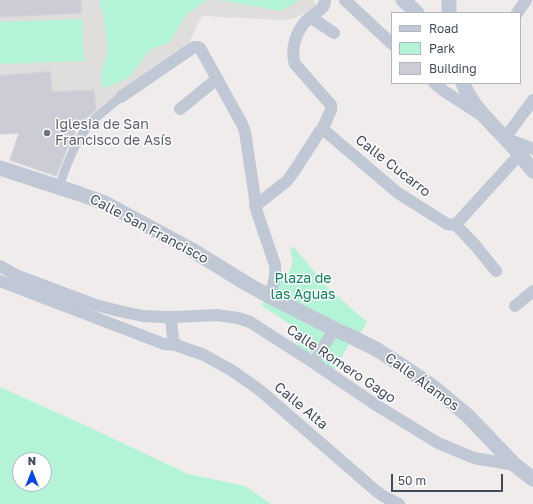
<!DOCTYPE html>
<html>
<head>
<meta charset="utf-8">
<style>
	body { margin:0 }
	#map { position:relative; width:533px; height:504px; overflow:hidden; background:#efeceb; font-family:"Golos Text",sans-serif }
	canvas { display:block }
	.legend { position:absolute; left:391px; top:12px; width:130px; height:72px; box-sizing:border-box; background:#fff; border:1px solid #b3b7bd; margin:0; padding:5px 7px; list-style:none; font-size:12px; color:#424b5b }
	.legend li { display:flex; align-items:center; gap:8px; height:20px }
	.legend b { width:20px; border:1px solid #b3b7bd }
	.north { position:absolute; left:12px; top:452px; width:40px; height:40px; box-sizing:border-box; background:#fff; border:1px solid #b3b7bd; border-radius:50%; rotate:0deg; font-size:11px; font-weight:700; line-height:16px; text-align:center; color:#424b5b }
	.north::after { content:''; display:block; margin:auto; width:14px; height:18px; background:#0547ef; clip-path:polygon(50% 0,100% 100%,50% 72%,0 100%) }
	.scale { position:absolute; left:391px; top:474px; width:112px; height:18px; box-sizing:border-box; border:2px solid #424b5b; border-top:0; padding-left:5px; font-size:12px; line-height:14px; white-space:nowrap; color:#424b5b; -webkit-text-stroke:3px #fff; paint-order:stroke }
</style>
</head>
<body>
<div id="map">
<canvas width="533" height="504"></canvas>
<ul class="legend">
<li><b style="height:5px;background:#c0c8d5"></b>Road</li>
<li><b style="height:11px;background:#b3f3d6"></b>Park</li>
<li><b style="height:11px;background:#cbccd5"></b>Building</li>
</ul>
<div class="north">N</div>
<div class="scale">50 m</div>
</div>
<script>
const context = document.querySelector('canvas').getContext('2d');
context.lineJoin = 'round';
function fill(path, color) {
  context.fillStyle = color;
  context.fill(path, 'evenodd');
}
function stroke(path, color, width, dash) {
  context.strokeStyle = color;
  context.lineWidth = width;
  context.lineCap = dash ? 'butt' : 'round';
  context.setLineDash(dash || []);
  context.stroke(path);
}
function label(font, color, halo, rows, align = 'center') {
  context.font = font + ' "Golos Text",sans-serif';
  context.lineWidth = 3;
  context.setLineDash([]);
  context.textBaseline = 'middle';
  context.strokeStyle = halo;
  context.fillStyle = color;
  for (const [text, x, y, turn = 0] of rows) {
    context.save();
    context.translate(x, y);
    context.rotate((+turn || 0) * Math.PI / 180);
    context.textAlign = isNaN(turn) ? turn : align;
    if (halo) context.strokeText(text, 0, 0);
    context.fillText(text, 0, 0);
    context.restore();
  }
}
fill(new Path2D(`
	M0 0H314L316 7 295 18 284 20 202 16 188 45 96 110 94 90 0 102Z`), '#e0dddd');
fill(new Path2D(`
	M99 0H207L187 14 169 43 151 49 127 79 102 89 101 72 108 51 103 14Z
	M218 0H298V1L281 11Z
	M82 19 84 61 0 64V22Z
	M293 246 328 288 367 322 358 337 277 292C278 288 278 283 281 280 282 278 284 277 286 276 294 268 293 258 290 249Z
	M266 299 324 330 325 336 317 351 312 354 305 353 298 347 297 342 303 333 261 305Z
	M333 337 351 341 333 371 321 362Z
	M0 387 93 429 188 474 245 486 271 504H0ZM20 460H44V484H20Z`), '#b3f3d6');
const building = new Path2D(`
	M0 0H81V13L0 17Z
	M50 72 52 92 94 90 96 110 87 118 81 125 77 126 78 129H75V134L67 149 56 176 10 160 19 133 0 134V76Z`);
fill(building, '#cbccd5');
stroke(building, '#cfd0d9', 1);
stroke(new Path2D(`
	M59 187C66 165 74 144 88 126 97 115 110 106 121 97`), '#c0c8d5', 9);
stroke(new Path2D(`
	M345 0 392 44
	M517 13 526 0
	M310 17 334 33
	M434 83 444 91 481 115
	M121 97 194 47H197L200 48 242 124 245 132 257 212 275 265C276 278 274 284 269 296
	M533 100 505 138 533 149
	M180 109 217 79
	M322 130 331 110V105L295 64C290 50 296 31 307 20 313 14 326 9 325 0
	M255 206 287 181 295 170 320 131 322 130 325 131 398 193 447 224C451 225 454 225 458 222L519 155
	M455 224 475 245 496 271
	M0 266 16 275 96 305 119 311 143 316 161 317H175L216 315 238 318 250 322 314 363 376 405 438 443 474 458 515 465
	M0 281 164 344 176 345 204 355 231 370 250 383 262 392 375 490 383 496 399 504
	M515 306 533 291
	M171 317 173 339 176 345
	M314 363 334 329`), '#c0c8d5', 12);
stroke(new Path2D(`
	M403 0 417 13
	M449 0V13
	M463 83C471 105 489 121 505 138 515 148 524 160 533 171
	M0 168 80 194 105 203 192 250 247 284 269 296 334 329 354 338 376 349 401 365 432 386 467 415 515 465 533 479`), '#c0c8d5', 15);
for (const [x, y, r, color] of [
	[47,133,4,"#6b7280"]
]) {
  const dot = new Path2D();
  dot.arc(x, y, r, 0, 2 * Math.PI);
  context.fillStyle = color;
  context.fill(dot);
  stroke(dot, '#fff', 1.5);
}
label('14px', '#5b616d', '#fff', [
	["Iglesia de San",55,125],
	["Francisco de Asís",55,141]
], 'left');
label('14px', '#424b5b', '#fff', [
	["Calle Cucarro",393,166,38],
	["Calle San Francisco",149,229,28],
	["Calle Romero Gago",341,364,34],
	["Calle Álamos",422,382,36],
	["Calle Alta",301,406,40]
]);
label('14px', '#0c835a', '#fff', [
	["Plaza de",303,279],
	["las Aguas",303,295]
]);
</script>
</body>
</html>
